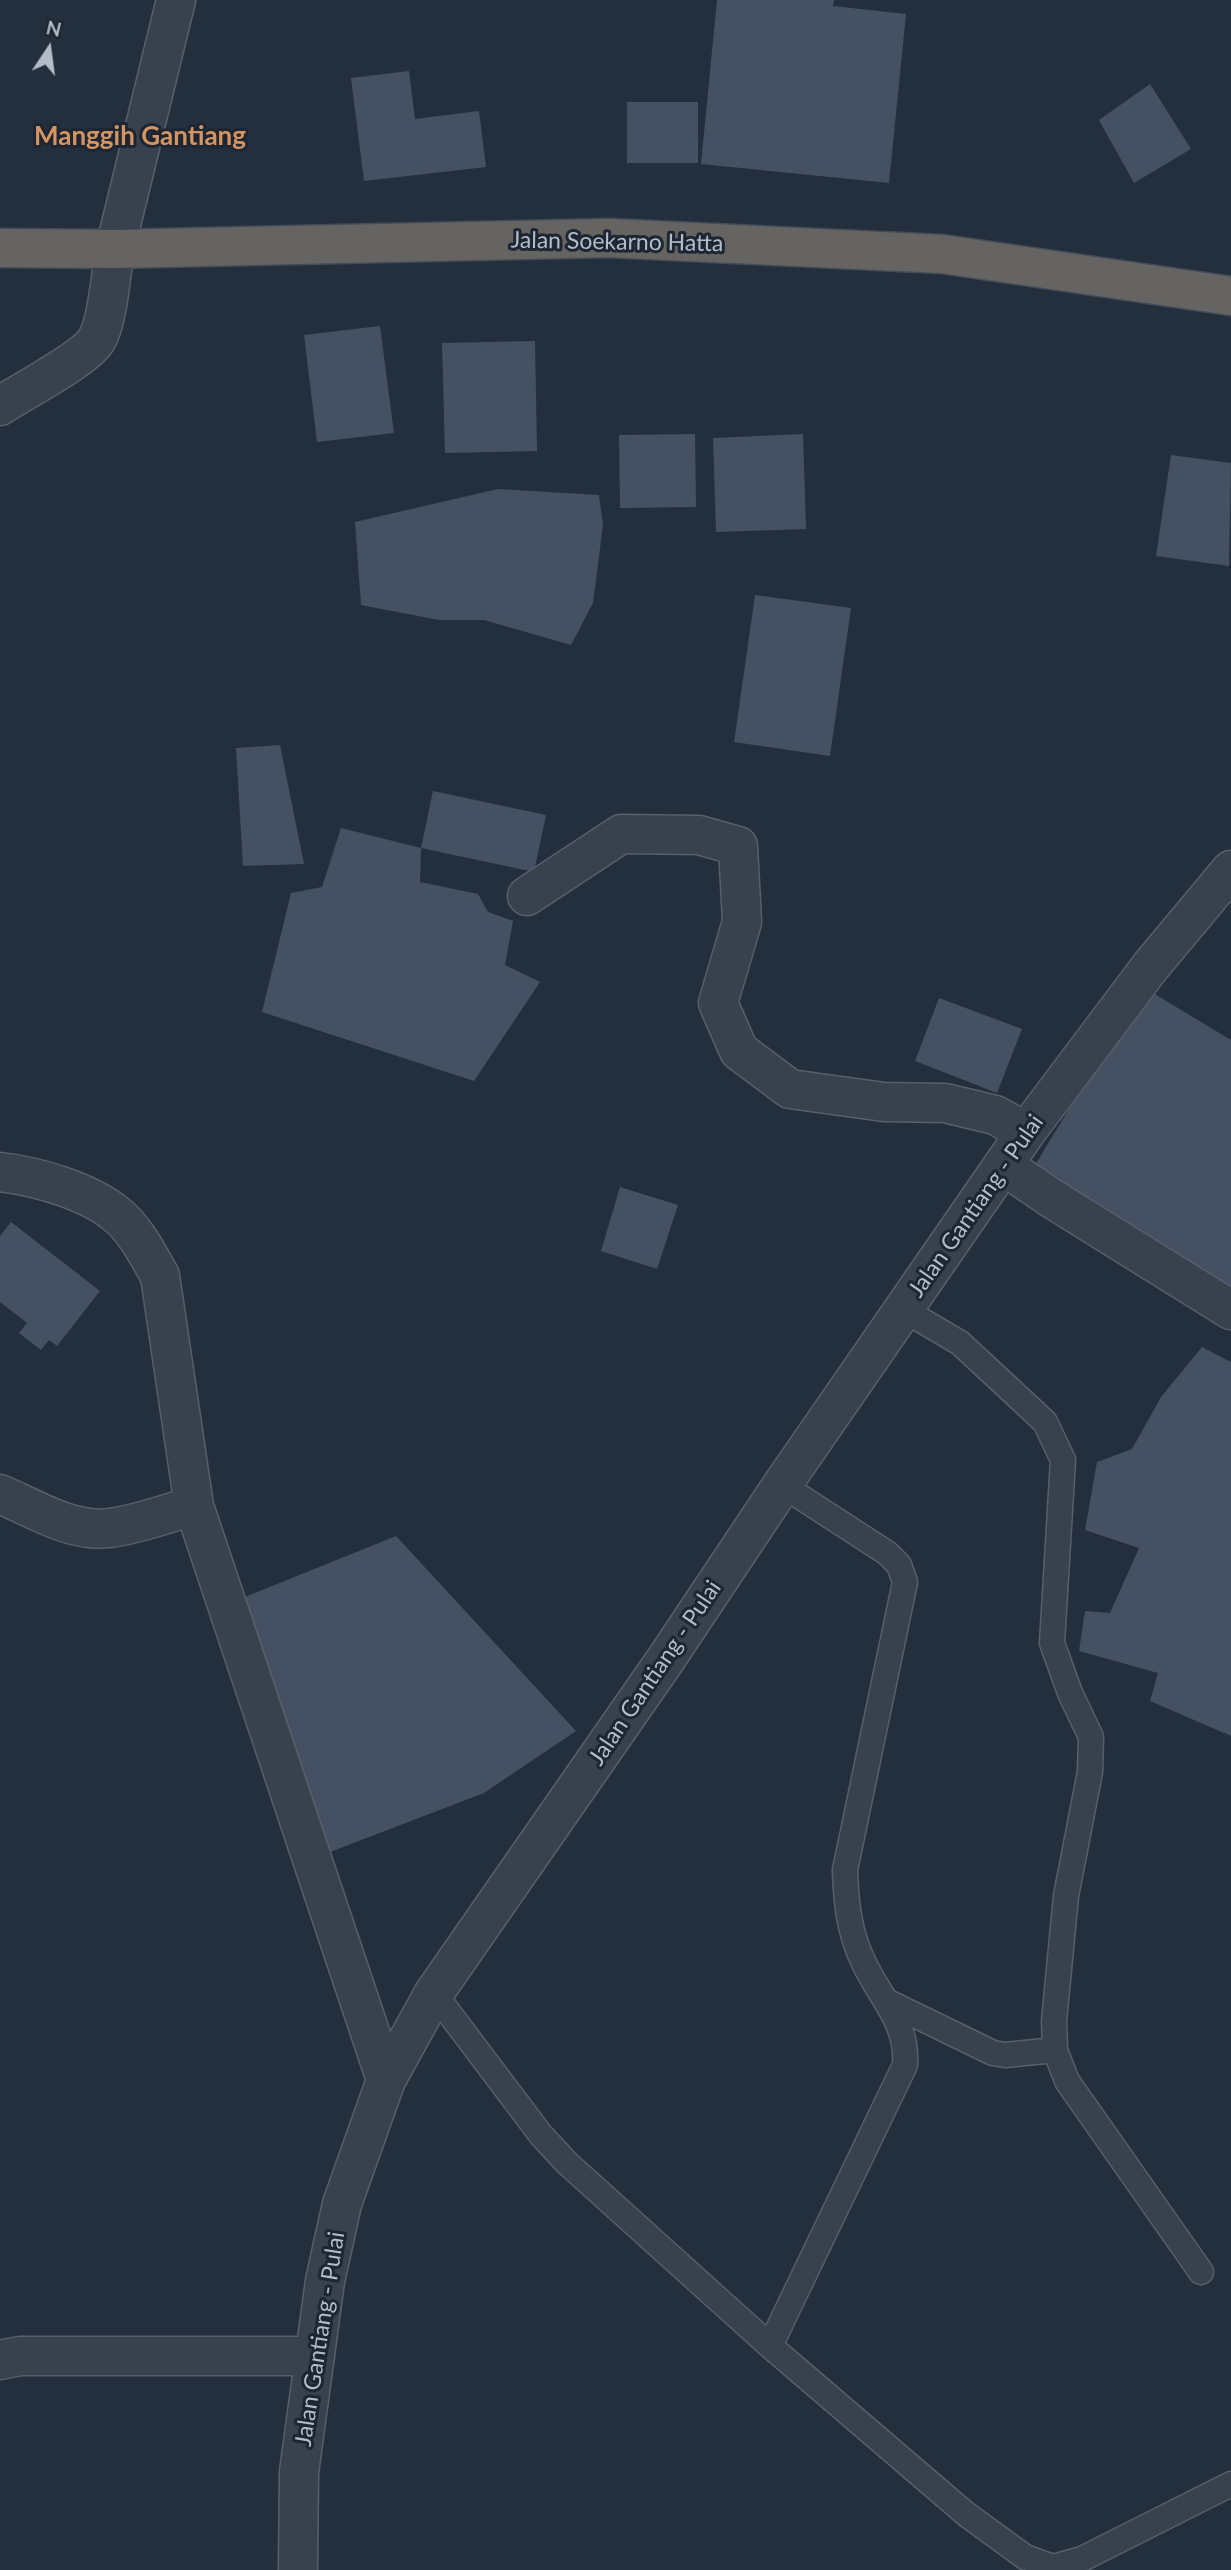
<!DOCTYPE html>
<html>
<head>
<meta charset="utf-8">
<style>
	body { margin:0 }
	#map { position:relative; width:1231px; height:2570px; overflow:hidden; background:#242f3e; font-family:Lato,sans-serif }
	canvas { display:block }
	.north { position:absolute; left:14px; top:14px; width:70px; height:70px; -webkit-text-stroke:5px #1d2633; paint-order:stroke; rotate:13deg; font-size:19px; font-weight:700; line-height:28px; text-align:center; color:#b4bcc9 }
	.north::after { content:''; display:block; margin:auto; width:24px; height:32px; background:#b4bcc9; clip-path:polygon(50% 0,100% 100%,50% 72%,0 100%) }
</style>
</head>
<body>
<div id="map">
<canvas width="1231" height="2570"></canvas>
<div class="north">N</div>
</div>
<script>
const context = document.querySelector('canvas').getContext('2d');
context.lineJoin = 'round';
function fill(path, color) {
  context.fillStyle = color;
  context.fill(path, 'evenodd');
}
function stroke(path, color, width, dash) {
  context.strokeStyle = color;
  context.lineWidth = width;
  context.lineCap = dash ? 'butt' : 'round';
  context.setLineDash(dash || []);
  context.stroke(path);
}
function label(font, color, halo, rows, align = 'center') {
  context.font = font + ' Lato,sans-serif';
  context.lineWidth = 6;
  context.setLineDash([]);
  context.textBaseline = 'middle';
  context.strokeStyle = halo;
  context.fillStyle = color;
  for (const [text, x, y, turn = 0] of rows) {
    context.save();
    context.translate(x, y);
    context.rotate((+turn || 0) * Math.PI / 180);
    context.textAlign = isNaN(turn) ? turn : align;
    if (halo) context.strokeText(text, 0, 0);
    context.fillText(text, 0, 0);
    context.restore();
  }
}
fill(new Path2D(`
	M717 0H834L833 6 906 14 889 183 701 164Z
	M409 71 415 119 479 111 486 167 364 181 351 78Z
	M1150 84 1191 149 1134 183 1099 120Z
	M627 102H698V163H627Z
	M380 326 394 433 317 442 304 335Z
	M535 341 537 451 445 453 442 343Z
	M695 434 696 507 620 508 619 435Z
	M803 434 806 529 716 532 713 438Z
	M1171 455 1231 463 1229 566 1156 556Z
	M498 489 599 495 603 525 593 603 571 645 484 620H439L361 605 355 522Z
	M755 595 851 608 830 756 734 742Z
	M280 745 304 864 243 866 236 748Z
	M433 791 546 815 534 872 421 848Z
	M341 828 421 848 420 882 478 894 488 912 513 921 505 965 540 982 474 1081 262 1012 291 893 322 887Z
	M1143 987 1231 1040V1302L1026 1180Z
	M939 998 1022 1029 997 1093 915 1061Z
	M620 1187 678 1205 657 1269 601 1251Z
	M11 1222 100 1291 57 1346 49 1340 41 1350 19 1333 27 1323 0 1302V1236Z
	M1202 1347 1231 1362V1736L1150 1701 1158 1673 1079 1651 1085 1611 1110 1613 1139 1548 1085 1530 1097 1462 1132 1449 1161 1397Z
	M396 1536 576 1731 484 1793 330 1852 272 1716 230 1603Z`), '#455162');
const service = new Path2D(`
	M904 1310 960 1343 1045 1422 1063 1460 1052 1643 1070 1693 1091 1737 1090 1772 1066 1896 1054 2021 1055 2050 1067 2081 1201 2272
	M434 1993 541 2135 567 2163 770 2346 966 2514 1025 2557 1053 2567 1082 2559 1231 2484
	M888 2002 993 2053 1005 2055 1055 2050
	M770 2346 905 2065C908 2021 880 1999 863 1961 849 1932 846 1902 845 1870L905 1582 899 1565 887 1553 782 1485`);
const minor = new Path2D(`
	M0 406C21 392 87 358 97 339 108 320 111 272 115 249
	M527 896 621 834 699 835 738 846 742 922 718 1003 739 1051 790 1089 884 1102 945 1103 995 1115 1026 1132
	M1003 1165 1051 1198 1231 1310
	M0 1172C36 1176 88 1191 116 1214 136 1230 148 1255 160 1276L194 1506 386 2080
	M0 1494C33 1508 72 1533 109 1528 137 1525 167 1513 194 1506
	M0 2360 20 2356H315`);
const tertiary = new Path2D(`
	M115 249 176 0
	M298 2570 299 2472 325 2281 342 2204 386 2080 434 1993 666 1659 782 1485 1026 1132 1150 967 1231 870`);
const trunk = new Path2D(`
	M0 248 115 249 609 238 942 254 1231 296`);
stroke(service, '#565f6c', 27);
stroke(minor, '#565f6c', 41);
stroke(tertiary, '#565f6c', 41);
stroke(trunk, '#434c59', 41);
stroke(service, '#38414e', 24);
stroke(minor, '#38414e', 38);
stroke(tertiary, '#38414e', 38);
stroke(trunk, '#656462', 38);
label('23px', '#b4bcc9', '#1d2633', [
	["Jalan Soekarno Hatta",617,242,1],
	["Jalan Gantiang - Pulai",976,1206,-55],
	["Jalan Gantiang - Pulai",655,1673,-56],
	["Jalan Gantiang - Pulai",320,2339,-81]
]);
label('bold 26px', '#d59563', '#1d2633', [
	["Manggih Gantiang",140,137]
]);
</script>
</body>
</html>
